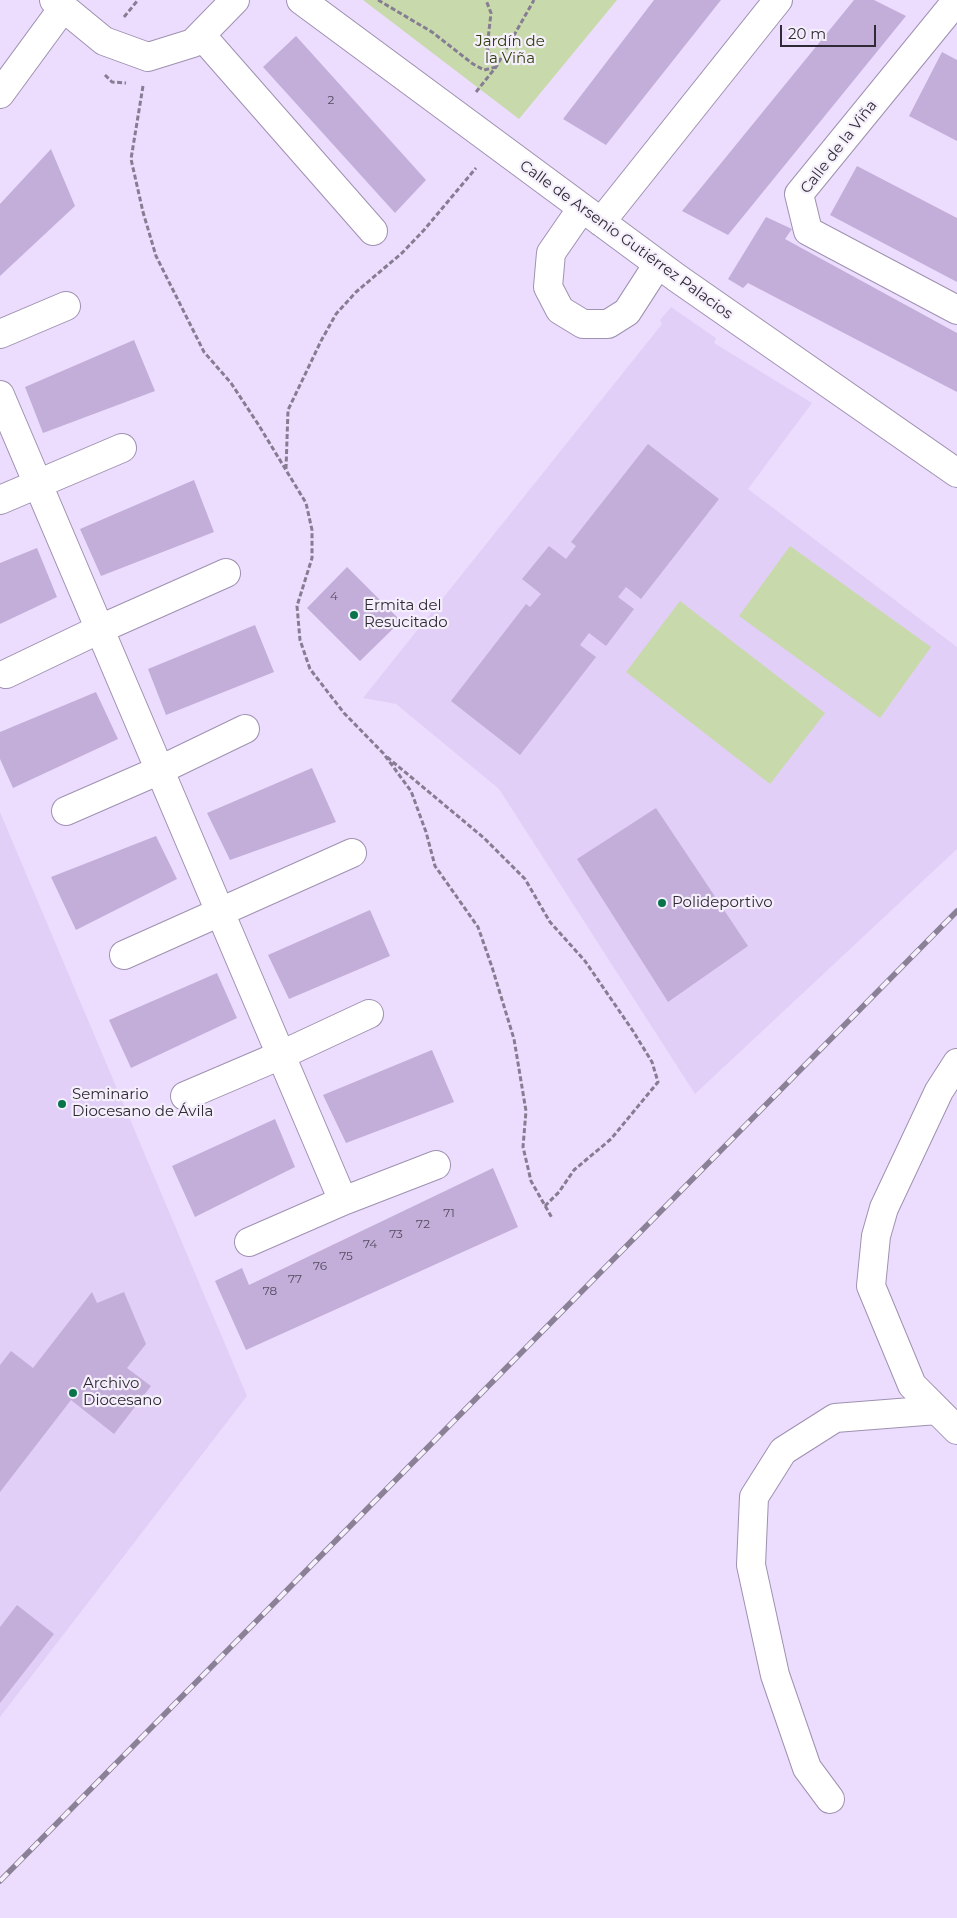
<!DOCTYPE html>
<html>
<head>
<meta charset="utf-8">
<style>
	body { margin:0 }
	#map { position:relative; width:957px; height:1918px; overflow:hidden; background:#ecddfe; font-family:Montserrat,sans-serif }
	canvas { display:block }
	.scale { position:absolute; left:780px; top:25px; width:96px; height:22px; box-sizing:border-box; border:2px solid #302a36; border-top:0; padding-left:6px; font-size:15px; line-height:18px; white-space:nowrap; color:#302a36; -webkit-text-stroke:4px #f5effc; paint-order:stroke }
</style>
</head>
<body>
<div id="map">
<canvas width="957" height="1918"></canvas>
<div class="scale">20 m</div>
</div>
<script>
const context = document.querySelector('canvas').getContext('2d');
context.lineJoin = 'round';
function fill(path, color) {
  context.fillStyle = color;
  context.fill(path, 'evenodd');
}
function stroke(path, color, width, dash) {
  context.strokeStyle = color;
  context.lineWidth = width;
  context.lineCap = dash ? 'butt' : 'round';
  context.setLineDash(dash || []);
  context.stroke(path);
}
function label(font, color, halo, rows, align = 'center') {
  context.font = font + ' Montserrat,sans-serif';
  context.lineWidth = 4.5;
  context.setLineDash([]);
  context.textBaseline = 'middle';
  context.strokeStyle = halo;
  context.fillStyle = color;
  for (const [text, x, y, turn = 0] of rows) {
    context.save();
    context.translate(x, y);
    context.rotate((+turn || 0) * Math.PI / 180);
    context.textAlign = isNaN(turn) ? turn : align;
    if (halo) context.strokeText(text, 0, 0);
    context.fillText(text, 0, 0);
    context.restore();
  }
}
fill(new Path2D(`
	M671 307 716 338 714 343 812 403 748 489 957 647V849L695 1094 499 789 396 704 363 698 662 324 660 320Z
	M0 812 247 1396 0 1717Z`), '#e2cff7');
fill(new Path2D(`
	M363 0H617L519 119Z
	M790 546 931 647 880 718 739 616Z
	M680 601 825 713 770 784 626 672Z`), '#c8daab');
fill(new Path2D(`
	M654 0H721L606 145 563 119Z
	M854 0H874L906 16 728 235 682 211Z
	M296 36 426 180 395 213 263 67Z
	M942 52 957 60V141L909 116Z
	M51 149 75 206 0 276V204Z
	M857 166 957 218V282L830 215Z
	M766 217 792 229 785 239 957 333V392L748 283 743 288 728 279Z
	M134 340 155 391 43 433 25 387Z
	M648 444 719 499 641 599 626 587 618 597 634 609 606 646 589 633 580 645 596 657 520 755 451 701 526 604 530 607 541 594 522 579 549 546 566 559 576 546 571 542Z
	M194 480 214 532 101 576 80 529Z
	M37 548 57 597 0 624V563Z
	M347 567 401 621 360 661 307 608Z
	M255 625 274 672 166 715 148 669Z
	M96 692 118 739 13 788 0 759V732Z
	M312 768 336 822 230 860 207 813Z
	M656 808 748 946 668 1002 577 859Z
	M156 836 177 879 76 930 51 877Z
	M370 910 390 956 289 999 268 955Z
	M217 973 237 1018 131 1068 109 1020Z
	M432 1050 454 1102 346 1143 323 1095Z
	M275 1119 295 1167 195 1217 172 1166Z
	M493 1168 518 1227 246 1350 215 1281 242 1268 249 1285Z
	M92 1292 97 1303 124 1292 146 1344 127 1368 151 1386 114 1434 71 1400 0 1492V1365L11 1351 33 1368Z
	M17 1605 54 1634 0 1703V1627Z`), '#c3aeda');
const minor = new Path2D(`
	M54 0 104 41 148 57 193 43 235 0
	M301 0 677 278 957 473
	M949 10 799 194 808 231 957 310
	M201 35 373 231
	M0 94 63 8
	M582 208 551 253 548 287 560 310 583 324H608L627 312 658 264
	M601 222 778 0
	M0 334 66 306
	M0 395 343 1201
	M0 500 122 448
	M6 674 100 629 226 573
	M66 811 160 770 245 729
	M124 955 352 853
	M957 1063 939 1091 884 1208 876 1236 871 1286 912 1385 957 1430
	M185 1096 281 1055 369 1014
	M249 1242 343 1201 436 1165
	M830 1799 807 1768 775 1675 751 1565 754 1497 783 1451 835 1418 937 1410`);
stroke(minor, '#9f91b0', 30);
stroke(new Path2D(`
	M378 0 432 32 473 64 484 70 496 67 487 48 491 13 486 0
	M124 17 138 0
	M105 75 112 82 126 83
	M143 86 131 159 143 212 156 256 204 352 231 383 258 424 306 503 312 530V558L297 606 300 640 310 669 344 713 383 753 411 791 426 832 435 866 478 927 492 967 514 1039 526 1111 523 1147 531 1181 552 1218
	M476 92 496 67 534 0
	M286 469 288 410 321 341 336 314 356 292 402 253 424 230 476 168
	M387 757 484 838 525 879 550 922 585 961 633 1031 652 1062 658 1082 611 1139 574 1170 559 1192 545 1206`), '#877d93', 3, [5, 2.5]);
stroke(minor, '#fff', 28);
const rail = new Path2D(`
	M0 1881 957 911`);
stroke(rail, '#8b8197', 5.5);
stroke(rail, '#f5effc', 4, [11]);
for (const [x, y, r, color] of [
	[354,615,5,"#09734b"],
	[662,903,5,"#09734b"],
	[62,1104,5,"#09734b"],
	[73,1393,5,"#09734b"]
]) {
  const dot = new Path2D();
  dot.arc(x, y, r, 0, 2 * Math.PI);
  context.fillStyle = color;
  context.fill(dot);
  stroke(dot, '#f5effc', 2);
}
label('12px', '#554b5f', null, [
	["2",331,100],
	["4",334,596],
	["71",449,1213],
	["72",423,1224],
	["73",396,1234],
	["74",370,1244],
	["75",346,1256],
	["76",320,1266],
	["77",295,1279],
	["78",270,1291]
]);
label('15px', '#31400b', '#f5effc', [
	["Jardín de",510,42],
	["la Viña",510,59]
]);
label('15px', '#302a36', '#f5effc', [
	["Calle de la Viña",839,147,-52],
	["Calle de Arsenio Gutiérrez Palacios",626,240,36]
]);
label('15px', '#302a36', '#f5effc', [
	["Ermita del",364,606],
	["Resucitado",364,623],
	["Polideportivo",672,903],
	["Seminario",72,1095],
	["Diocesano de Ávila",72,1112],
	["Archivo",83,1384],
	["Diocesano",83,1401]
], 'left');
</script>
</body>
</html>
